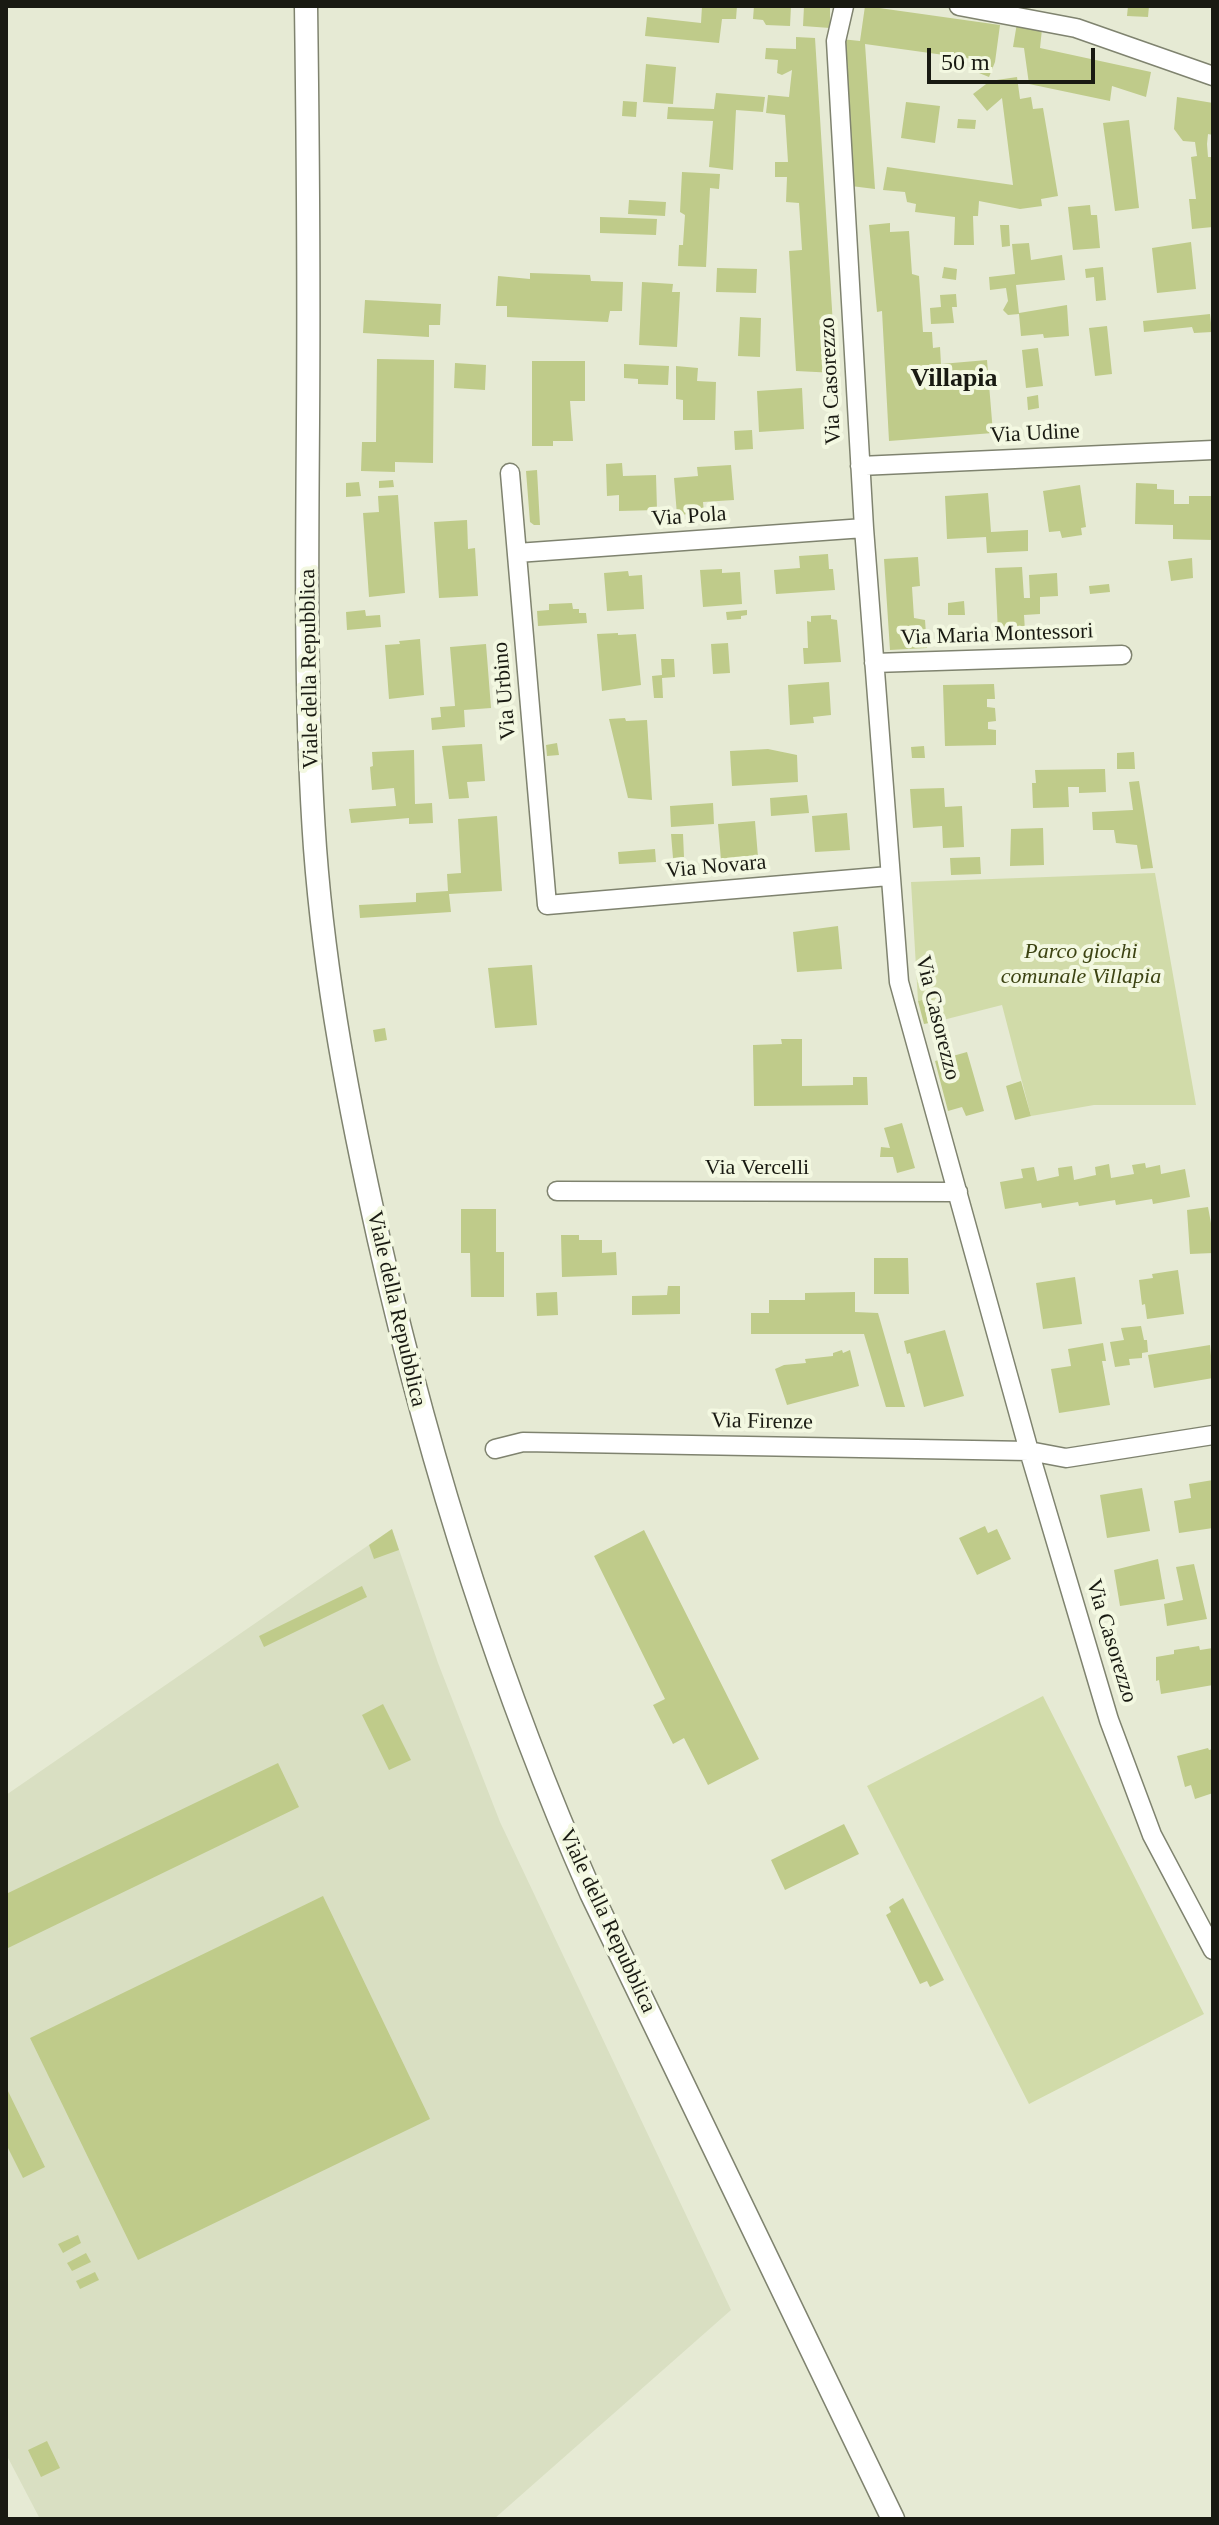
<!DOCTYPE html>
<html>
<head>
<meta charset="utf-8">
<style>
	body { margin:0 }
	#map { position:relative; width:1219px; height:2525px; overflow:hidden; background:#e6ead4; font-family:"Times New Roman",serif }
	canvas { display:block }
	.frame { position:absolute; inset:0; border:8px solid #191a12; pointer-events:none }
	.scale { position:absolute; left:927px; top:48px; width:168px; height:36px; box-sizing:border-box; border:4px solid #191a12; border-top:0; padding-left:10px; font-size:24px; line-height:28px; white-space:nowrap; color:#191a12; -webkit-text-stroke:6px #f3f8e1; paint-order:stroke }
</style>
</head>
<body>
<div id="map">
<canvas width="1219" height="2525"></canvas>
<div class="frame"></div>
<div class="scale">50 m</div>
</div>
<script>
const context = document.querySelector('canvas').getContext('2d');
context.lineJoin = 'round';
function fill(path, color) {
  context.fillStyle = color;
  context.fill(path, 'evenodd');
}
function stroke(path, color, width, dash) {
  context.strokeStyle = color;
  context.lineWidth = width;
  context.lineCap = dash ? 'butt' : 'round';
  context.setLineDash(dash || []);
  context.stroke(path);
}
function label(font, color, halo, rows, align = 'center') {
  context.font = font + ' "Times New Roman",serif';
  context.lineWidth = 8;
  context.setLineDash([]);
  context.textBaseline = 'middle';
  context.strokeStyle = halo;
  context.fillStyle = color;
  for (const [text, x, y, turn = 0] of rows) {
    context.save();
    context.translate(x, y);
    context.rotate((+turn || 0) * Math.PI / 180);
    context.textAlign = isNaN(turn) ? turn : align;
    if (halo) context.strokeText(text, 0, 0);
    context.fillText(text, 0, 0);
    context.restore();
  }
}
fill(new Path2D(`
	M392 1529 438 1663 500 1822 731 2310 494 2519H40L6 2454V1795Z`), '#d9dfc2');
fill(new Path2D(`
	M1155 873 1196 1105H1094L1031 1116 1002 1005 939 1021 932 997 918 1001 911 882Z
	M1043 1696 1204 2014 1029 2104 867 1786Z`), '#d1dba9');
fill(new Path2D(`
	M702 6H737L736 19H722L719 43 645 36 647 17 701 23Z
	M754 6H791L790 26 766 25 763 20 753 19Z
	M804 6H830V28L803 26Z
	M865 6 1000 25 995 62 989 77 979 73 980 60 865 44 875 189 851 186 841 39 860 41Z
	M1128 6H1149L1148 17 1127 16Z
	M1017 23 1042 29 1040 48 1151 72 1146 97 1112 86 1110 101 1029 84 1024 48 1013 47Z
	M796 37 815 38 836 373 796 371 789 251 802 250 799 203 786 202 787 177H775V162H788L785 115 766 113 768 95 789 97 792 70 782 75 777 73 778 60 765 59 766 48 796 49Z
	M646 64 676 67 673 104 643 102Z
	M1017 77 1020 99 1031 97 1033 109 1043 108 1058 196 1041 199 1042 206 1020 209 979 201 978 216H973L974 245H954L955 217 915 212 916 204 907 202 905 192 883 190 887 167 1013 185 1002 98 987 111 973 94 990 81Z
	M716 93 765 97 763 112 736 110 733 170 709 167 713 121 667 119 668 107 714 109Z
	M1177 97 1213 103V135L1208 134 1207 144 1208 157H1213V227L1192 229 1189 199H1196L1191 157 1197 156 1195 142 1183 141 1174 129Z
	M623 101 637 102 636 117 622 116Z
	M906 102 940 106 935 143 901 138Z
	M958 119 976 120 975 129 957 128Z
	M1129 120 1139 208 1115 211 1103 123Z
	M682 172 720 174 719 189 710 188 706 267 678 266 679 245H683L685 215 680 212Z
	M629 200 666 202 665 216 628 214Z
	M1090 205 1091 215H1097L1100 248 1073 250 1068 207Z
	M600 217 657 219 656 235 600 233Z
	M890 223V232L909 231 912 274 919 276 923 332H932L933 348 940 347 941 364 987 360 993 433 889 441 882 311 877 312 869 225Z
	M1000 225H1009L1010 246 1002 247Z
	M1191 242 1196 289 1157 293 1152 248Z
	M1029 243 1031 260 1062 255 1065 280 1016 285 1019 313 1067 305 1069 336 1044 338 1043 334 1021 336 1019 314 1008 315 1003 310 1008 301 1006 288 990 290 989 277 1015 274 1012 244Z
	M944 267 957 269 956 280 942 278Z
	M1103 267 1106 300 1096 301 1094 277 1086 278 1085 269Z
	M717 268 757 269 756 293 716 292Z
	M530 273 590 275 591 281 623 282 622 311H610L608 322 507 317V306H496L498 276 530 279Z
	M642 282 673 284 672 292H680L677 347 639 345Z
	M956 294 957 307H952L954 323 931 324 930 308 941 307 940 295Z
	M365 300 441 304 440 325H429V337L363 333Z
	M1210 314 1212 332 1194 333 1192 327 1144 332 1143 321Z
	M740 317 761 318 760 357 738 356Z
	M1107 326 1112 374 1095 376 1089 328Z
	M1038 348 1043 386 1026 388 1022 350Z
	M377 359 434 360 433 463 395 462V472L361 471 362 442H376Z
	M532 361H585V401H570L573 441H553V446H532Z
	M455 363 486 365 485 390 454 388Z
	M624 364 669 366 668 385 638 384V379L624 378Z
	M676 366 698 368 697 381 716 382 715 420H683V400L676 399Z
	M802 388 804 429 759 432 757 391Z
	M1038 395 1039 408 1028 410 1027 397Z
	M752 430 753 449 735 450 734 431Z
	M622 463 623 476 656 475 657 510 619 511V495L607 496 606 464Z
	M731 465 734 500 703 502 704 513 677 515 674 478 698 476 697 467Z
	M537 470 540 525H534L530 522 526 471Z
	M393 480 394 487 379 488V481Z
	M359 482 361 496 346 497V483Z
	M1136 483 1157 484V489L1174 490V504H1189V496H1213V540L1173 539V525L1135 524Z
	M1080 485 1086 527 1081 528 1082 535 1062 538 1060 531 1049 532 1043 491Z
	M988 493 991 532 1028 530V551L987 553 986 537 947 539 945 496Z
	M398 495 405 593 369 597 363 513 379 512 378 496Z
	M467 520 468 549 475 548 478 596 439 598 434 522Z
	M828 554 829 569H833L835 590 776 594 774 570 800 568 799 556Z
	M918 557 920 586 912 587 914 618 925 620 927 648 890 650 884 559Z
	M1192 558 1193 578 1171 581 1168 561Z
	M1022 567 1024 598H1030L1029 575 1057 573 1058 596 1040 597V614L1024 615 1025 631 998 632 995 568Z
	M722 569V573L740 572 742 604 703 607 700 570Z
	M628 571 629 576 642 575 644 609 607 611 604 573Z
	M1109 584 1110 592 1090 594 1089 586Z
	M964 601 965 615H948V603Z
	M572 603 573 609H579V613H586L587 623 538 626 537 611 549 610V604Z
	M365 610 366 616 380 615 381 627 347 630 346 612Z
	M747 610V615L741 616V619L727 620 726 612Z
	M831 615V619L837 620 841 662 804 664 803 648H808L807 621 811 622V616Z
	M618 633V635L636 634 641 685 602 691 597 634Z
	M420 639 424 695 389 699 385 645 400 644 399 641Z
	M728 643 730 673 713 674 711 644Z
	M486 644 491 708 464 710 465 727 432 730 431 718 441 717 440 707 455 706 450 647Z
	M661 659H674L675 677 662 678 663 698H654L652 676 662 675Z
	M829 682 831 715 813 717 814 723 790 725 788 685Z
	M994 684 995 699H987V707L995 708 996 721 988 722V729L996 730V745L945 746 943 685Z
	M625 718 626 721 647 720 652 800 628 798 609 719Z
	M557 743 559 755 547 756 546 745Z
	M482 744 485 781 467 782 469 798 449 799 442 746Z
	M924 746 925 758H912L911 747Z
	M768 749 797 755 798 782 732 786 730 751Z
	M414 750 415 804 432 803 433 823 409 824V818L351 823 349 809 396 806 394 788 372 790 370 767 373 766 372 752Z
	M1134 752 1135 769H1117V753Z
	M1105 769 1106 792 1079 793V787H1068L1069 807 1033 808 1032 783H1036L1035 770Z
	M1139 781 1153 868 1141 869 1137 845 1116 843 1114 830H1093L1092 812 1133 810 1129 782Z
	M944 788 945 807 962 806 964 847 943 848 942 826 913 828 910 789Z
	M807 795 809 813 771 816 770 798Z
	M713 803 714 824 671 827 670 806Z
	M847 813 850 850 815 852 812 816Z
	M497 816 502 891 449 894 451 912 360 918 359 905 416 902V893L448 891 447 874 461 873 458 819Z
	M755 821 758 857 721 860 718 824Z
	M1043 828 1044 865 1010 866 1011 829Z
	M671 834H683L684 857 673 858Z
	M655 849 656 862 619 864 618 852Z
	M980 857 981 874 951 875 950 858Z
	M838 926 842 969 797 972 793 932Z
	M532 965 537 1025 495 1028 488 968Z
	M932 997 939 1021 924 1024 918 1001Z
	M385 1028 387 1040 375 1042 373 1030Z
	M781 1039H802V1086L853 1085V1077H867L868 1105 754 1106 753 1045 782 1044Z
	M967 1052 984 1111 966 1116 962 1107 948 1111 935 1061Z
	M1021 1081 1031 1116 1015 1120 1006 1086Z
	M902 1123 915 1168 897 1173 893 1157H880L881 1147 890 1148 884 1128Z
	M1145 1163 1146 1168 1160 1165 1161 1174 1185 1169 1190 1197 1153 1204 1152 1199 1116 1205 1115 1200 1079 1206 1078 1202 1042 1208 1041 1203 1005 1209 1000 1182 1023 1178 1021 1169 1034 1167 1037 1181 1059 1176 1058 1168 1072 1166 1074 1180 1096 1175 1095 1167 1109 1164 1111 1178 1134 1174 1132 1165Z
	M1208 1207 1213 1234V1253L1190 1254 1187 1210Z
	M461 1209H496V1252H504V1297H471L470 1253H461Z
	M561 1235H579V1240H602V1253L616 1252 617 1275 562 1277Z
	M874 1258H908L909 1294H874Z
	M1178 1270 1184 1314 1147 1319 1145 1304 1142 1305 1139 1280 1153 1278 1152 1274Z
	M1075 1277 1082 1324 1043 1329 1036 1283Z
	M668 1286H680V1314L632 1315V1296L667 1295Z
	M557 1292 558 1315 537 1316 536 1293Z
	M855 1292V1312L878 1313 905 1407H886L864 1334H751V1313H769V1300H805V1293Z
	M1141 1326 1144 1340H1147L1148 1352 1142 1353V1358L1129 1359 1130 1365 1115 1367 1110 1342 1124 1340 1121 1328Z
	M945 1330 964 1396 924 1407 910 1353 907 1354 904 1341Z
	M1103 1343 1106 1361H1102L1110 1405 1059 1413 1051 1369 1071 1366 1068 1349Z
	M1210 1345 1213 1378 1154 1388 1148 1355Z
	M842 1350 843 1353 850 1350 859 1386 787 1405 775 1369 784 1365 806 1363 805 1359 833 1356V1353Z
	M1213 1480V1528L1179 1533 1174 1501 1191 1498 1189 1484Z
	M1142 1488 1150 1531 1107 1538 1100 1495Z
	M985 1526 988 1533 997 1529 1011 1559 977 1575 959 1538Z
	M392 1529 399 1550 374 1559 369 1545Z
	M644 1530 759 1759 708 1785 684 1738 673 1744 653 1705 665 1699 594 1556Z
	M1158 1559 1165 1599 1120 1606 1114 1570Z
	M1194 1564 1207 1619 1167 1626 1164 1604 1183 1600 1176 1567Z
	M362 1586 367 1597 264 1647 259 1636Z
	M1199 1646 1200 1650 1213 1648V1685L1161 1694 1159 1680 1156 1681V1657L1174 1654V1650Z
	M383 1704 411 1760 389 1770 362 1715Z
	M1208 1748 1209 1750 1213 1749V1793L1195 1799 1191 1785 1185 1787 1177 1756Z
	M278 1763 299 1807 6 1949V1894Z
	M844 1824 859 1854 785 1890 771 1860Z
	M323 1896 430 2119 138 2260 30 2038Z
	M903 1898 944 1980 930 1987 927 1981 920 1984 886 1915 891 1912 889 1907Z
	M6 2087 45 2167 23 2178 6 2144Z
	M78 2235 81 2243 63 2253 58 2244Z
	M86 2253 91 2262 72 2271 67 2263Z
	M95 2272 99 2280 80 2289 76 2281Z
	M47 2441 60 2468 41 2477 28 2450Z`), '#bfcb8a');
const minor = new Path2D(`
	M844 6 836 41 864 528 899 982 1029 1451 1109 1720 1152 1835 1213 1950
	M959 6 1076 28 1213 76
	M860 466 1213 450
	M510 473 547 905 889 876
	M517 553 864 528
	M874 663 1122 655
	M557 1191 958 1192
	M495 1449 523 1442 1029 1451 1066 1458 1213 1435`);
const tertiary = new Path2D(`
	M306 6C308 145 309 284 308 422 307 565 305 707 315 848 325 981 350 1111 379 1240 430 1465 498 1682 591 1893L893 2519`);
stroke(minor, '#7f836f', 21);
stroke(tertiary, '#7f836f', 25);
stroke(minor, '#fff', 18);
stroke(tertiary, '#fff', 22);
label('22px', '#191a12', '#f3f8e1', [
	["Via Casorezzo",831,381,-93],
	["Via Udine",1035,434,-3],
	["Via Pola",689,517,-4],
	["Via Maria Montessori",997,635,-2],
	["Viale della Repubblica",310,669,-91],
	["Via Urbino",505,691,-95],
	["Via Novara",716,867,-5],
	["Via Casorezzo",937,1018,76],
	["Via Vercelli",757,1168],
	["Viale della Repubblica",396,1309,77],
	["Via Firenze",762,1422,1],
	["Via Casorezzo",1111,1641,73],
	["Viale della Repubblica",607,1921,65]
]);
label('italic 22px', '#3c4312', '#f3f8e1', [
	["Parco giochi",1081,952],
	["comunale Villapia",1081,977]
]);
label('bold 26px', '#191a12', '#f3f8e1', [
	["Villapia",954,379]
]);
</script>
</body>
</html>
